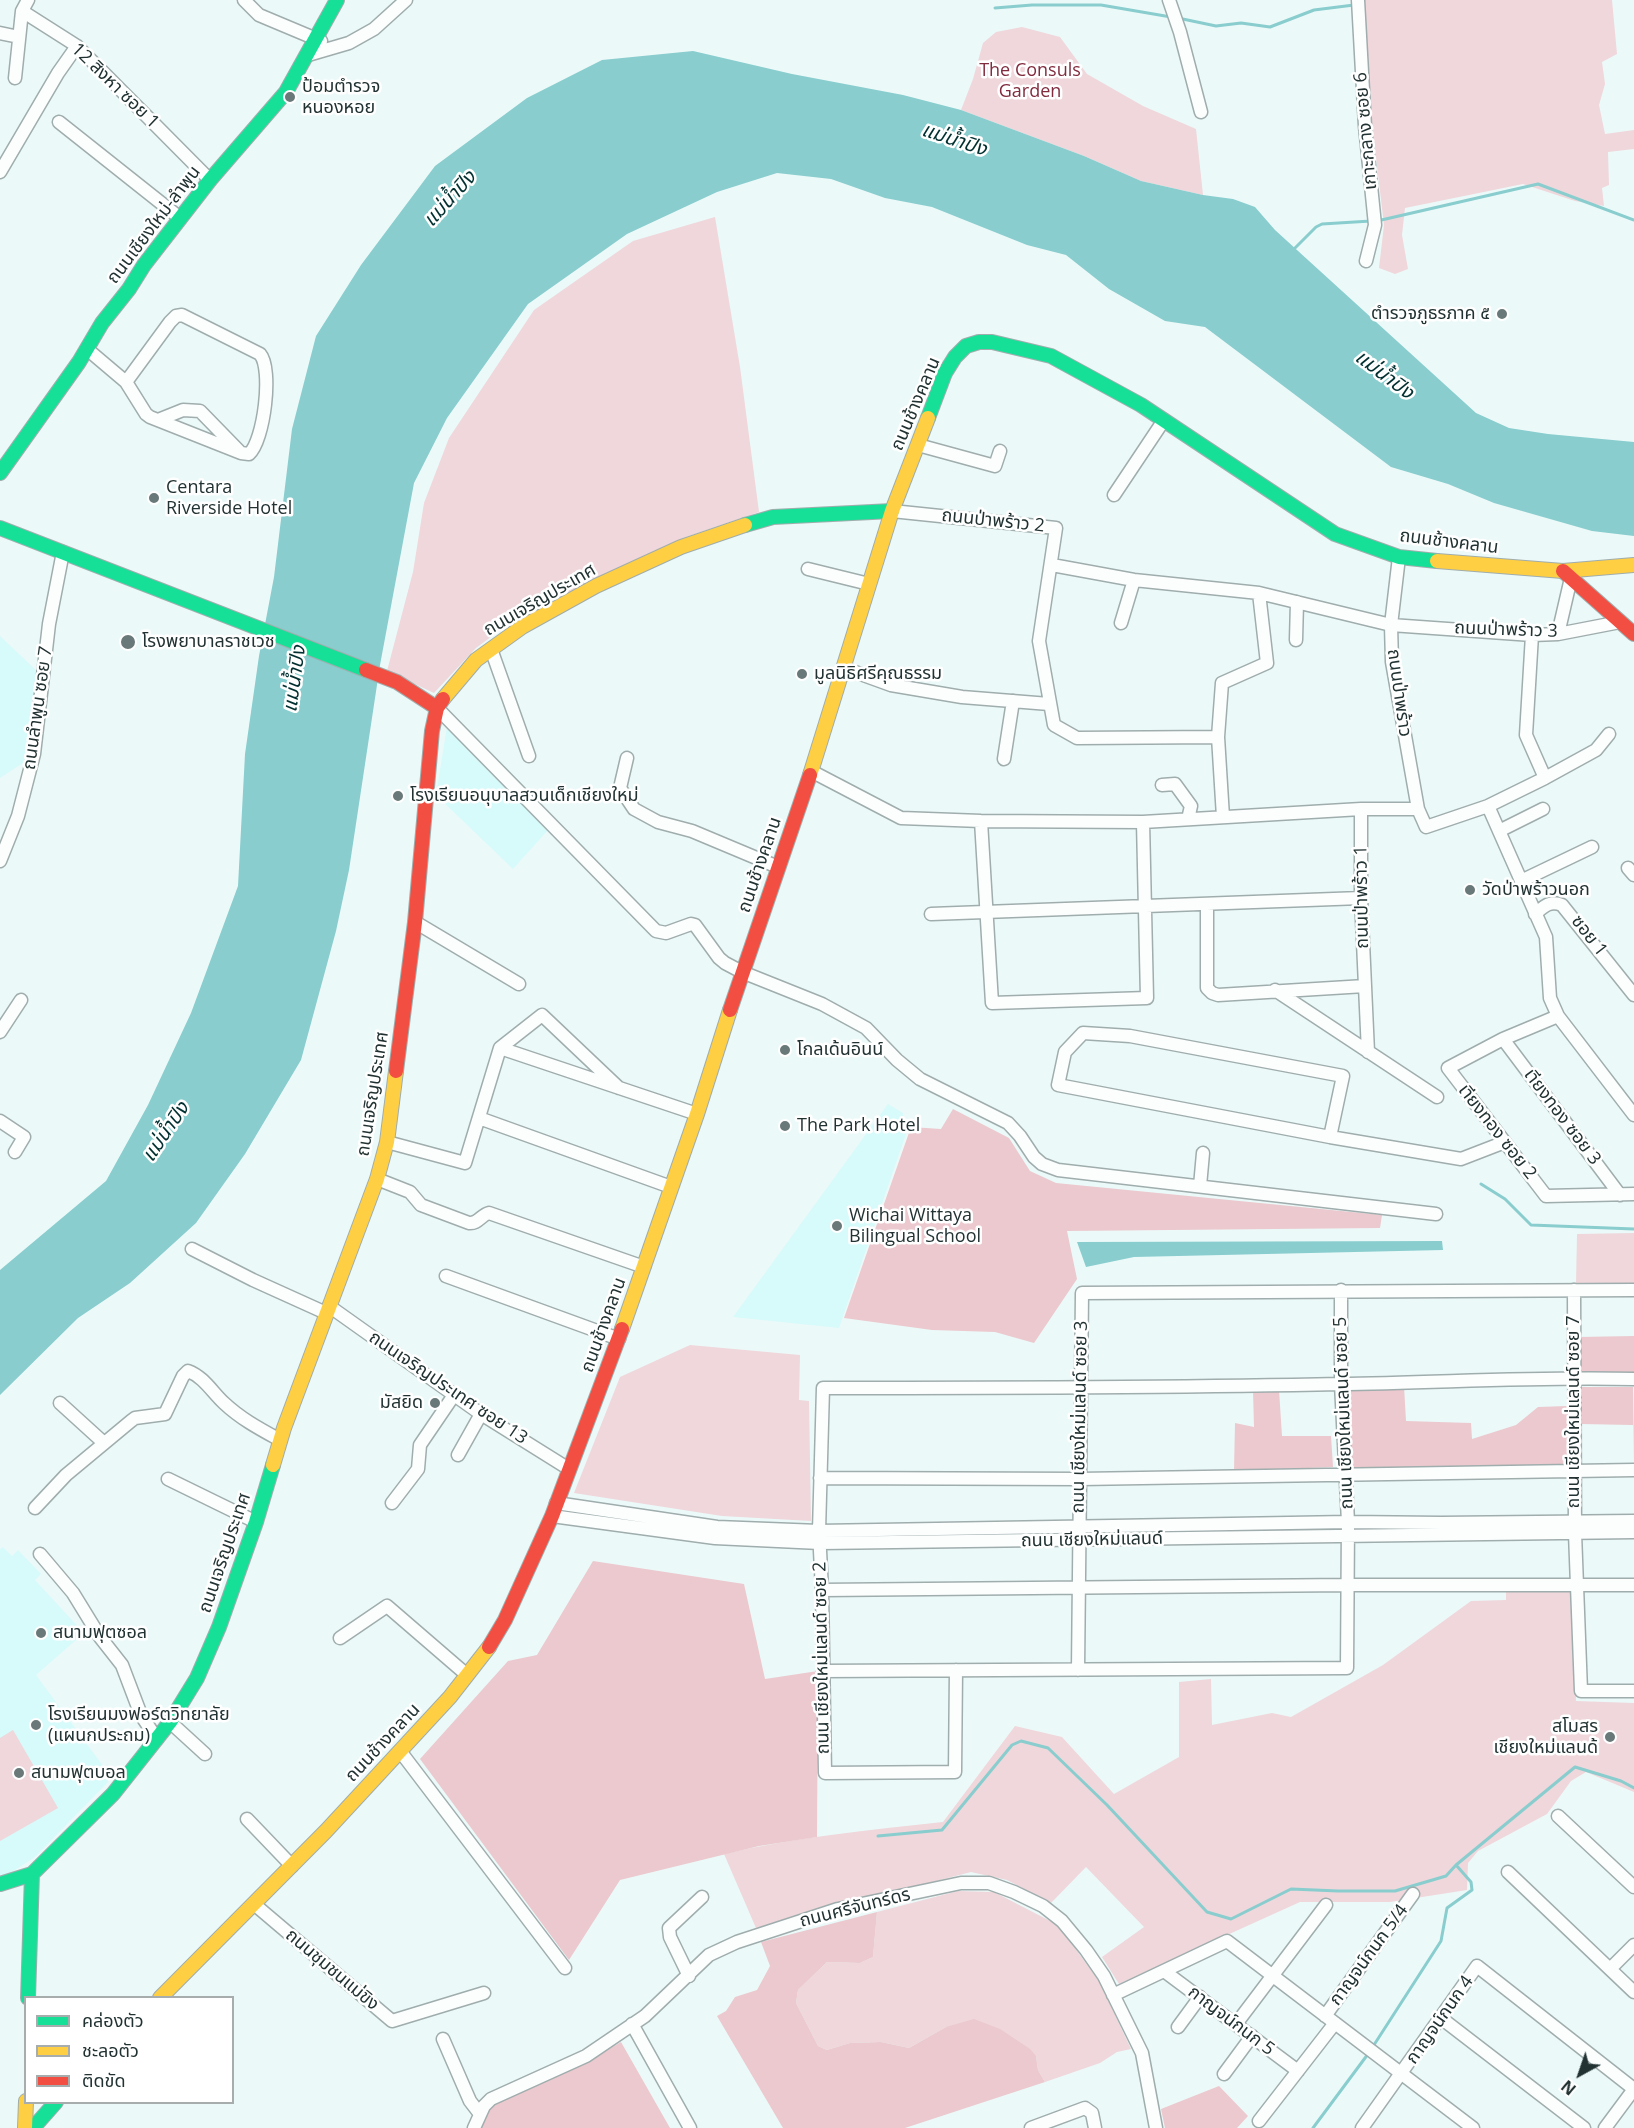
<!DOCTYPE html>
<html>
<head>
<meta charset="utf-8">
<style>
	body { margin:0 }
	#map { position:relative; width:1634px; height:2128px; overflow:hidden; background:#ecf9f9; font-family:"Open Sans","Noto Sans Thai",sans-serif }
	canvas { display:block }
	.legend { position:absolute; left:24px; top:1996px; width:210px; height:108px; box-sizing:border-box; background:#fff; border:2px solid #a7adad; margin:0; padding:8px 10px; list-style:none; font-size:18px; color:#223232 }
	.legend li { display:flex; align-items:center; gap:12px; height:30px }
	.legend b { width:30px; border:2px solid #a7adad }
	.north { position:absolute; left:1550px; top:2044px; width:60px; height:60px; -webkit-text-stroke:4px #fff; paint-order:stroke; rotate:220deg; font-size:16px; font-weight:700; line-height:24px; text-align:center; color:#223232 }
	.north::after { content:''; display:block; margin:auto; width:21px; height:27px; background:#223232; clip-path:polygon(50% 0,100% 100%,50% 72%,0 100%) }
</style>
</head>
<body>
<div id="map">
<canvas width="1634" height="2128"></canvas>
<ul class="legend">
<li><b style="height:8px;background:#16e098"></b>คล่องตัว</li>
<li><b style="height:8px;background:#ffcf43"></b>ชะลอตัว</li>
<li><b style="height:8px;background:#f24e42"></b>ติดขัด</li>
</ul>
<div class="north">N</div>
</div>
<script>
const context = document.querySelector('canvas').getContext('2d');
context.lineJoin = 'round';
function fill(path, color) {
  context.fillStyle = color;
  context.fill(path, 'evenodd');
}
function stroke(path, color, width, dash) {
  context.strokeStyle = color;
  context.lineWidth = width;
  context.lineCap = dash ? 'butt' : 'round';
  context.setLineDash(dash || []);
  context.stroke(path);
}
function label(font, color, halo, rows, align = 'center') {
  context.font = font + ' "Open Sans","Noto Sans Thai",sans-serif';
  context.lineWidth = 5;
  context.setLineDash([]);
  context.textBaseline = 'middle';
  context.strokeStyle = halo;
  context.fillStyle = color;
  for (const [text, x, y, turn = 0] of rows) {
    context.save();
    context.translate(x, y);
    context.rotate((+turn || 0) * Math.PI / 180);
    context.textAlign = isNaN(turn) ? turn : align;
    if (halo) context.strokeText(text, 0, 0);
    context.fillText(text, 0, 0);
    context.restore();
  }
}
fill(new Path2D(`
	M0 636 38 672 26 761 0 778Z
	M447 727 548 830 513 869 436 795Z
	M888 1104 903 1113 906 1134 839 1328 733 1317Z
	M3 1547 12 1556 18 1550 41 1574 35 1580 84 1633 36 1675 109 1774 108 1782 35 1857 12 1872 0 1876V1549Z`), '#d7fafa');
fill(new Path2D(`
	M1364 0H1612L1617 54 1602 62 1605 84 1599 105 1605 134 1634 130V149L1608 152 1609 185 1602 188 1604 206 1575 201 1523 184 1405 208 1402 235 1408 269 1395 274 1379 268 1384 225 1370 107Z
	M1022 27 1060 37 1087 74 1143 106 1196 129 1203 195 1141 181 1084 156 961 110 973 79 983 43 996 32Z
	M715 217 740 367 759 512 686 537 519 616 476 648 434 693 387 671 413 572 424 503 449 438 534 310 633 241Z
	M1634 1233V1283L1576 1284 1577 1234Z
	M690 1345 800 1355 799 1400 809 1401 811 1521 722 1516 574 1493 620 1377Z
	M1506 1587H1572L1576 1701 1634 1703V1792L1586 1772 1571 1781 1547 1814 1478 1851 1468 1863 1467 1890 1390 1902H1300L1119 1984 1102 1957 1144 1927 1086 1867 1051 1903 1007 1880 971 1872 756 1928 724 1854C796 1837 869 1830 943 1822L1015 1726 1062 1737 1114 1794 1179 1757V1682L1211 1679 1212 1725 1272 1713 1291 1717 1383 1665 1471 1601 1506 1600Z
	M13 1730 58 1808 0 1841V1738Z
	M958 1891 994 1892 1058 1925 1099 1981 1131 2049 1117 2052 1100 2063 1045 2082 1038 2070 1036 2056 946 2027 909 2048 881 2042 850 2043 827 2050 818 2046 796 2003 798 1990 827 1962 860 1963 873 1957 877 1912Z`), '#efd7db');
fill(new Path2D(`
	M953 1109 1009 1138 1030 1171 1056 1183 1382 1215 1380 1228 1067 1231 1077 1279 1034 1343 995 1332 932 1330 844 1318 911 1127 941 1129Z
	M1634 1336V1374H1578V1337Z
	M1404 1386 1406 1421 1471 1423 1472 1439 1516 1425 1538 1407 1567 1406 1570 1465 1350 1470 1345 1389Z
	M1581 1387H1633L1634 1466 1633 1425 1581 1424Z
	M1253 1390H1279L1282 1436H1331L1333 1467 1234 1471 1235 1423 1254 1427Z
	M593 1561 744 1584 765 1679 818 1671 817 1837 759 1846 620 1880 569 1960 420 1759 508 1661 537 1655Z
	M877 1912 873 1957 860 1963 827 1962 798 1990 796 2003 818 2046 827 2050 850 2043 881 2042 909 2048 946 2027 974 2019 1000 2029 1030 2049 1036 2056 1038 2070 1045 2082 905 2128H783L717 2016 726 2011 735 1997 757 1990 770 1966 761 1942Z
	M621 2042 670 2128H481L490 2105 585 2063Z
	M1219 2086 1248 2116 1237 2128H1165L1161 2109Z`), '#ebc9ce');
fill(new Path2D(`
	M693 51 792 74 903 95 961 110 1084 156 1141 181 1203 195 1233 199 1255 207 1275 230 1476 413 1509 428 1548 434 1634 442V536L1592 531 1494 503 1448 484 1391 467 1205 327 1165 321 1109 289 1066 255 1027 245 932 207 885 198 831 179 777 173 717 192 627 234 528 304 447 418 414 483 380 665 349 870 336 931 301 1060 245 1154 196 1223 130 1283 78 1318 0 1395V1270L106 1181 148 1105 191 1013 238 886 245 754 259 656 274 577 292 429 316 336 361 265 435 166 527 98 602 60Z
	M1442 1241 1443 1250 1134 1257 1086 1267 1077 1242Z`), '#89cdce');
stroke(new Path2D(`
	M995 8 1032 5H1101L1171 17
	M1178 18 1216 26 1241 23 1270 27 1314 10 1354 5
	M1377 221 1538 184 1634 220
	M1292 251 1316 227 1322 224 1371 221
	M1481 1184 1505 1199 1531 1225 1634 1229
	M878 1836 942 1830 1012 1745 1021 1741 1048 1748 1107 1805 1207 1912 1231 1919 1291 1889 1338 1891H1395L1446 1876 1456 1865 1575 1767 1621 1781 1634 1788
	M1372 2048 1441 1941 1447 1908 1472 1890 1471 1882 1456 1865
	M1313 2128 1368 2054`), '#89cdce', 3);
const street = new Path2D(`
	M244 0 259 15 321 41
	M1169 0 1180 32 1201 112
	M1358 0 1365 126 1375 225 1366 261
	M22 11 77 46 210 180
	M0 33 19 37
	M308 55 349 43 374 29 406 0
	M15 78 22 11 28 0
	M59 122 180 218
	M0 172 58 73 77 46
	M87 349 126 382 146 414 150 417 241 453 249 454C264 441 273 369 260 354L182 315 176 316 170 322 126 382
	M158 420 183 410 200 411 239 451
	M918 445 995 466 1000 451
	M1114 495 1164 420
	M892 511 1056 528 1039 641 1054 725 1077 738 1218 737
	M1399 557 1391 625 1392 662 1418 809 1426 827 1488 806 1545 778 1596 750 1609 734
	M1052 565 1134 580 1259 593 1391 625 1532 635 1558 634 1620 622
	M808 569 869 584
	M1121 623 1134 580
	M1558 634 1571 578
	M1532 635 1526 735 1545 778
	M1296 640 1297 602
	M491 649 529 756
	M844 668 891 685 962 697 1049 704
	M437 708 656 931 666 933 691 924 695 925 719 958 725 963 742 972 822 1004 866 1028 897 1060 920 1079 1008 1123 1020 1136 1034 1157 1042 1164 1058 1170 1436 1214
	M627 758 620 788 634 809 658 822 692 831 778 867
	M1004 759 1013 701
	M811 771 901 818 981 821 1143 822 1361 809H1418
	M1162 785 1175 784 1191 806 1188 819
	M1488 806 1546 937 1550 998 1558 1016 1634 1115
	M1361 809V898L1368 1052
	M1223 817 1218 737 1222 683 1267 663 1259 593
	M981 821 992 1003 1147 998 1143 822
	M1499 831 1543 809
	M0 861 18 816 34 754 49 624 63 552
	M1628 868 1634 875
	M1521 881 1592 847
	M1207 904V988L1212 993 1218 995 1365 986
	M931 914 1361 898
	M1535 914C1544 906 1550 900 1562 905L1634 995
	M415 922 519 984
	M1275 990 1437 1097
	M1558 1016 1503 1039 1448 1068 1546 1196 1634 1194
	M0 1032 21 1000
	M1503 1039 1620 1195
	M500 1048 697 1114
	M479 1118 671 1187
	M0 1121 24 1137 15 1152
	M1330 1137 1343 1076 1130 1036 1083 1033 1065 1052 1058 1085 1330 1137 1461 1159 1505 1142
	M387 1142 465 1163 500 1048 542 1015 619 1088
	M377 1179 410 1192 421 1205 469 1223C478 1224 481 1215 489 1213L644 1267
	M1200 1186 1203 1153
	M192 1249 253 1280 326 1313
	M446 1276 619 1339
	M1574 1290 1575 1533 1581 1691H1634
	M329 1306 481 1414 569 1469
	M60 1403 104 1443
	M458 1455 481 1414
	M820 1478 1080 1479 1634 1470
	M168 1479 256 1522
	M392 1503 418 1469 420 1445 454 1395
	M556 1503 717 1527 819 1531 1348 1522 1441 1523 1634 1521
	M35 1508 66 1475 131 1421 135 1418 165 1414 183 1376 188 1371C204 1377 212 1392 224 1403 241 1419 260 1429 280 1440
	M552 1516 715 1538 820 1543 1634 1532
	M40 1554 73 1593 100 1637 122 1665 141 1715 157 1739
	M822 1590 1347 1585H1634
	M340 1638 387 1606 467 1675
	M956 1670 955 1772 825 1773 822 1590 819 1531 823 1388C995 1388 1167 1388 1339 1384 1438 1383 1536 1376 1634 1379
	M1078 1670 1082 1293 1634 1290
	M823 1671 1347 1668 1348 1522 1341 1384V1290
	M170 1722 205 1754
	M400 1751 565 1968
	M1558 1816 1634 1887
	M247 1819 292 1866
	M1508 1872 1634 1992
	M254 1904 392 2021 484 1993
	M1610 1969 1634 1945
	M1164 1971 1298 2071
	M689 1976 670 1937 669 1928 702 1897
	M1113 1995 1227 1941 1473 2128
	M1325 2016 1413 1894
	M1441 2018 1584 2128
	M632 2024 690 2128
	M1236 2024 1326 1905
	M1178 2027 1200 1997
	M443 2039 470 2101 480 2114
	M1224 2074 1252 2036
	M1259 2121 1335 2023
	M474 2128 484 2106 491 2099 586 2056 645 2016 709 1955 737 1942 838 1909 961 1883H989L1014 1892 1043 1906 1062 1921 1086 1950 1104 1976 1142 2053 1156 2128
	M1031 2128 1085 2108 1092 2113 1095 2128
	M1362 2128 1477 1966 1634 2089
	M1605 2128 1634 2089`);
const fast = new Path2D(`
	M928 418 945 373 955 357 966 346 979 342H992L1051 356 1141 405 1335 534 1399 557 1437 561
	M0 473 79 362 102 323 129 289 144 265 210 180 286 92 337 0
	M745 525 773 517 892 511
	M0 528 366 670
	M0 1884 32 1874 113 1794 170 1722 197 1678 219 1627 256 1522 273 1465
	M28 1998 32 1874
	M33 2128 56 2102`);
const slow = new Path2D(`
	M1437 561 1563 571 1634 565
	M443 699 476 660 522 627 596 586 681 547 745 525
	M810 775 892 511 928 418
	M622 1329 697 1114 730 1010
	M273 1465 284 1428 377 1179 387 1142 396 1071
	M160 1998 326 1831 450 1697 489 1647
	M25 2128 26 2101`);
const jam = new Path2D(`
	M1563 571 1634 634
	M366 670 397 682 437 708
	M730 1010 810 775
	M396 1071 415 922 432 731 437 708 443 699
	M489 1647 505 1620 552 1516 622 1329`);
stroke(street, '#a0adad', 15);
stroke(fast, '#a0adad', 16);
stroke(slow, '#a0adad', 16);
stroke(jam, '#a0adad', 16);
stroke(street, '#fcfefe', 12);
stroke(fast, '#16e098', 14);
stroke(slow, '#ffcf43', 14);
stroke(jam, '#f24e42', 14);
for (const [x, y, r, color] of [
	[290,97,6,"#697878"],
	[1502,314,6,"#697878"],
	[154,498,6,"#697878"],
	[128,642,8,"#697878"],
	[802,674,6,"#697878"],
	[398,796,6,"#697878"],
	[1470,890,6,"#697878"],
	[785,1050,6,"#697878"],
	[785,1126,6,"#697878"],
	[837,1226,6,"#697878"],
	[435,1403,6,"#697878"],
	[41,1633,6,"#697878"],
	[36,1725,6,"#697878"],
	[1610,1737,6,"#697878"],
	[19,1773,6,"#697878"]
]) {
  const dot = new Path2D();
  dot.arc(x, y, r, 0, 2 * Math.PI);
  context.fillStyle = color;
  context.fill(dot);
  stroke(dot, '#fff', 2);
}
label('18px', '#802c3e', '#fff', [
	["The Consuls",1030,71],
	["Garden",1030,92]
]);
label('18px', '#223232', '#fff', [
	["12 สิงหา ซอย 1",115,86,44],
	["เกาะกลาง ซอย 6",1366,131,-95],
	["ถนนเชียงใหม่-ลำพูน",154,225,-53],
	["ถนนช้างคลาน",916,404,-67],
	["ถนนป่าพร้าว 2",993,521,6],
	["ถนนช้างคลาน",1449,542,7],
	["ถนนเจริญประเทศ",540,600,-30],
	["ถนนป่าพร้าว 3",1506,630,2],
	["ถนนป่าพร้าว",1399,693,82],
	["ถนนลำพูน ซอย 7",38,708,-82],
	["ถนนช้างคลาน",760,865,-71],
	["ถนนป่าพร้าว 1",1362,897,-91],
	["ซอย 1",1589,936,52],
	["ถนนเจริญประเทศ",373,1094,-81],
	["เาียงทอง ซอย 3",1562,1117,53],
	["เาียงทอง ซอย 2",1497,1132,52],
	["ถนนช้างคลาน",604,1325,-70],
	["ถนนเจริญประเทศ ซอย 13",448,1388,34],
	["ถนน เชียงใหม่แลนด์ ซอย 7",1574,1412,-90],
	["ถนน เชียงใหม่แลนด์ ซอย 5",1344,1413,-92],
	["ถนน เชียงใหม่แลนด์ ซอย 3",1080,1417,-89],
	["ถนน เชียงใหม่แลนด์",1092,1540,-1],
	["ถนนเจริญประเทศ",225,1553,-71],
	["ถนน เชียงใหม่แลนด์ ซอย 2",822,1658,-91],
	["ถนนช้างคลาน",383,1743,-47],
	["ถนนศรีจันทร์ดร",855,1908,-14],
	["กาญจน์กนก 5/4",1369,1955,-54],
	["ถนนชุมชนแม่ขิง",332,1970,40],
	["กาญจน์กนก 4",1440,2020,-55],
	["กาญจน์กนก 5",1231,2021,37]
]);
label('18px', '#223232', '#fff', [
	["ป้อมตำรวจ",302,87],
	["หนองหอย",302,108],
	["ตำรวจภูธรภาค ๕",1490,314,"right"],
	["Centara",166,488],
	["Riverside Hotel",166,509],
	["โรงพยาบาลราชเวช",142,642],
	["มูลนิธิศรีคุณธรรม",814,674],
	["โรงเรียนอนุบาลสวนเด็กเชียงใหม่",410,796],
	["วัดป่าพร้าวนอก",1482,890],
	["โกลเด้นอินน์",797,1050],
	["The Park Hotel",797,1126],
	["Wichai Wittaya",849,1216],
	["Bilingual School",849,1237],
	["มัสยิด",423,1403,"right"],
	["สนามฟุตซอล",53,1633],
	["โรงเรียนมงฟอร์ตวิทยาลัย",48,1715],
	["(แผนกประถม)",48,1736],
	["สโมสร",1598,1727,"right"],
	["เชียงใหม่แลนด้",1598,1748,"right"],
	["สนามฟุตบอล",31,1773]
], 'left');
label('italic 20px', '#023031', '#fff', [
	["แม่น้ำปิง",954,140,18],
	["แม่น้ำปิง",450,199,-48],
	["แม่น้ำปิง",1384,375,37],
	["แม่น้ำปิง",295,679,-82],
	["แม่น้ำปิง",166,1132,-56]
]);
</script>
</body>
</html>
